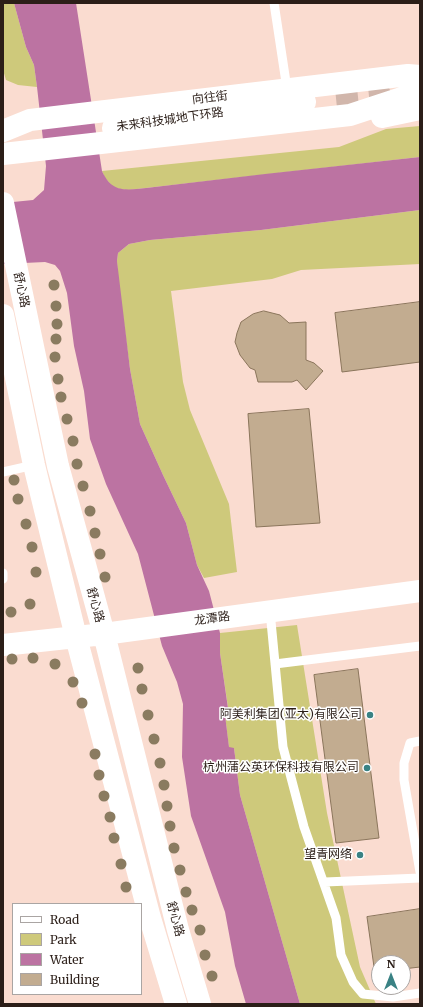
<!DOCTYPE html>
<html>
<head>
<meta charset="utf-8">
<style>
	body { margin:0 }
	#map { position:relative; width:423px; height:1007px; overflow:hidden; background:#fadcd0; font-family:Merriweather,serif }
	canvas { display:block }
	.frame { position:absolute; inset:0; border:4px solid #2b1e18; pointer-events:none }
	.legend { position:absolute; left:12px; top:903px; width:130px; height:92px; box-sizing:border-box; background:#fff; border:1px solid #aaa5a3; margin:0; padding:5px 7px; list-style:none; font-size:12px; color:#2b1e18 }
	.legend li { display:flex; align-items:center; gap:8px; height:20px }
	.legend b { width:20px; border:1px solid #aaa5a3 }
	.north { position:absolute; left:371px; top:955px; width:40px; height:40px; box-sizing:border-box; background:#fff; border:1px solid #aaa5a3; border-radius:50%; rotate:0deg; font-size:11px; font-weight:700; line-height:16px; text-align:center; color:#2b1e18 }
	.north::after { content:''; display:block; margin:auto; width:14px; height:18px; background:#398284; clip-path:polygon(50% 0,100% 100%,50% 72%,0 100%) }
</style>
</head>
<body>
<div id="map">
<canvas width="423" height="1007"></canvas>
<div class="frame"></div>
<ul class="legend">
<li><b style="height:5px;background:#fff"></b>Road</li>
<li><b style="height:11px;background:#cec97b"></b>Park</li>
<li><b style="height:11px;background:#bc73a2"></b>Water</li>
<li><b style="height:11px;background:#c2ac90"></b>Building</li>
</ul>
<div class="north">N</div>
</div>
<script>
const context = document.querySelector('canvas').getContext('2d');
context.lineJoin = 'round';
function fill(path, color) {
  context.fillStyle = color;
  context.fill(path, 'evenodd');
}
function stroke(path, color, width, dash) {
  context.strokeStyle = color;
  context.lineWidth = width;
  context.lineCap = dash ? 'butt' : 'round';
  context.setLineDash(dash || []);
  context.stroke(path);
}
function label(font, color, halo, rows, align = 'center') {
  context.font = font + ' Merriweather,"Noto Sans SC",serif';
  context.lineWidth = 3;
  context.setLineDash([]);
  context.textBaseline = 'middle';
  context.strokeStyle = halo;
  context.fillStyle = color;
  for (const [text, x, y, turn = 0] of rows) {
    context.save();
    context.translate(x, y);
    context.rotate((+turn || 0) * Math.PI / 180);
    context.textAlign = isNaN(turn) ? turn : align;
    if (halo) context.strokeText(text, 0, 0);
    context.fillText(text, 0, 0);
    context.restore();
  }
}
fill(new Path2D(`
	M3 3H14L26 47 34 65 37 87 18 85 6 80 3 70Z
	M420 126V157L128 190 114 188 105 178 102 171 339 147 386 129Z
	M420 210V264L301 270 272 279 171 291 183 382 190 410 229 504 237 572 204 578 197 565 186 523 163 475 140 424 130 369 118 279 117 261 118 253 129 244 150 240 261 230Z
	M297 625 327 813 360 967 376 1004H300L240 795 234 748H229L225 715 229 714 220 653V633Z`), '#cec97b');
fill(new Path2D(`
	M14 3H76L102 171C112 193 125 190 146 188L265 174 420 157V210L261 230 150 240 129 244 118 253 117 261 130 369 140 424 163 475 186 523 197 565 209 591 220 633V653L229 715H225L229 747 234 748 240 795 300 1004H246L235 966 225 912 191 816 182 757 183 704 177 682 162 646 138 554 106 484 90 439 84 391 74 346 67 293 60 271 55 265 45 262 3 264V203L33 200 44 190 46 166 37 87 34 65 26 47Z`), '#bc73a2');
const building = new Path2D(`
	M420 302V362L342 372 335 313Z
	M264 311 280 315 289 323 306 322V360L314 363 323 371 306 390 297 380 292 382H258L255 370 250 368 240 355 235 342 237 333 241 322 253 314Z
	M309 409 320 523 256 527 248 414Z
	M358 669 379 838 336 843 314 675Z
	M420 909V967L403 969V963H379V973L375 974 367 917Z`);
fill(building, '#c2ac90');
stroke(building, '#8a755b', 1);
stroke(new Path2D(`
	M336 98 385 93 420 78`), '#d1b6ab', 22, [22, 11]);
stroke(new Path2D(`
	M274 3 287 89
	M3 472 34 465
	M3 573V579
	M270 611 283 747 304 827 336 918 341 955 353 982 363 994 393 997 420 993
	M275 664 420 646
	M420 741 410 743 404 763V780L420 872
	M325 882 420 878`), '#fff', 9);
stroke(new Path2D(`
	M382 117 420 109
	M113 128 305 102
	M3 131 30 120 408 75 420 76
	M3 154 350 115 420 92
	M3 203 58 466 104 634 178 930 200 1004
	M3 315 34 465 76 637 150 918 176 1004
	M3 645 104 634 420 591`), '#fff', 22);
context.fillStyle = '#8a7b60';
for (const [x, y] of [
	[54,285],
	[56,306],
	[57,324],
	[56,339],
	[55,357],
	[58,379],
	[61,397],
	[67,419],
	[73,441],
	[77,464],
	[14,480],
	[83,486],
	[18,499],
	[90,511],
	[26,524],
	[95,533],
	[32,547],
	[100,554],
	[36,572],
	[105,577],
	[30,604],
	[11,612],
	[33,658],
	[12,659],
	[55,664],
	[138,668],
	[73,682],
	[142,689],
	[82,703],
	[148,715],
	[154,739],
	[95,754],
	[160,763],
	[99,775],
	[164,785],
	[104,796],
	[167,806],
	[110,817],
	[170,826],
	[114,838],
	[174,848],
	[121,864],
	[180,870],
	[126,887],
	[186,892],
	[192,910],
	[200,930],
	[205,955],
	[212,976]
]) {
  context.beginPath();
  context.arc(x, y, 5.5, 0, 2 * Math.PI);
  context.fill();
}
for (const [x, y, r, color] of [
	[370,715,4,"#398284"],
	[367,768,4,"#398284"],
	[360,855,4,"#398284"]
]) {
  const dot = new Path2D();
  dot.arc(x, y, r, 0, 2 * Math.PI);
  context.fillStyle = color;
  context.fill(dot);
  stroke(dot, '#fff', 1.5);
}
label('12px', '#2b1e18', '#fff', [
	["向往街",210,98,-7],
	["未来科技城地下环路",170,120,-8],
	["舒心路",21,290,78],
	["舒心路",95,605,75],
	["龙潭路",212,619,-8],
	["舒心路",175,919,75]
]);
label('12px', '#2b1e18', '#fff', [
	["阿美利集团(亚太)有限公司",362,715],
	["杭州蒲公英环保科技有限公司",359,768],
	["望青网络",352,855]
], 'right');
</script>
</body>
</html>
